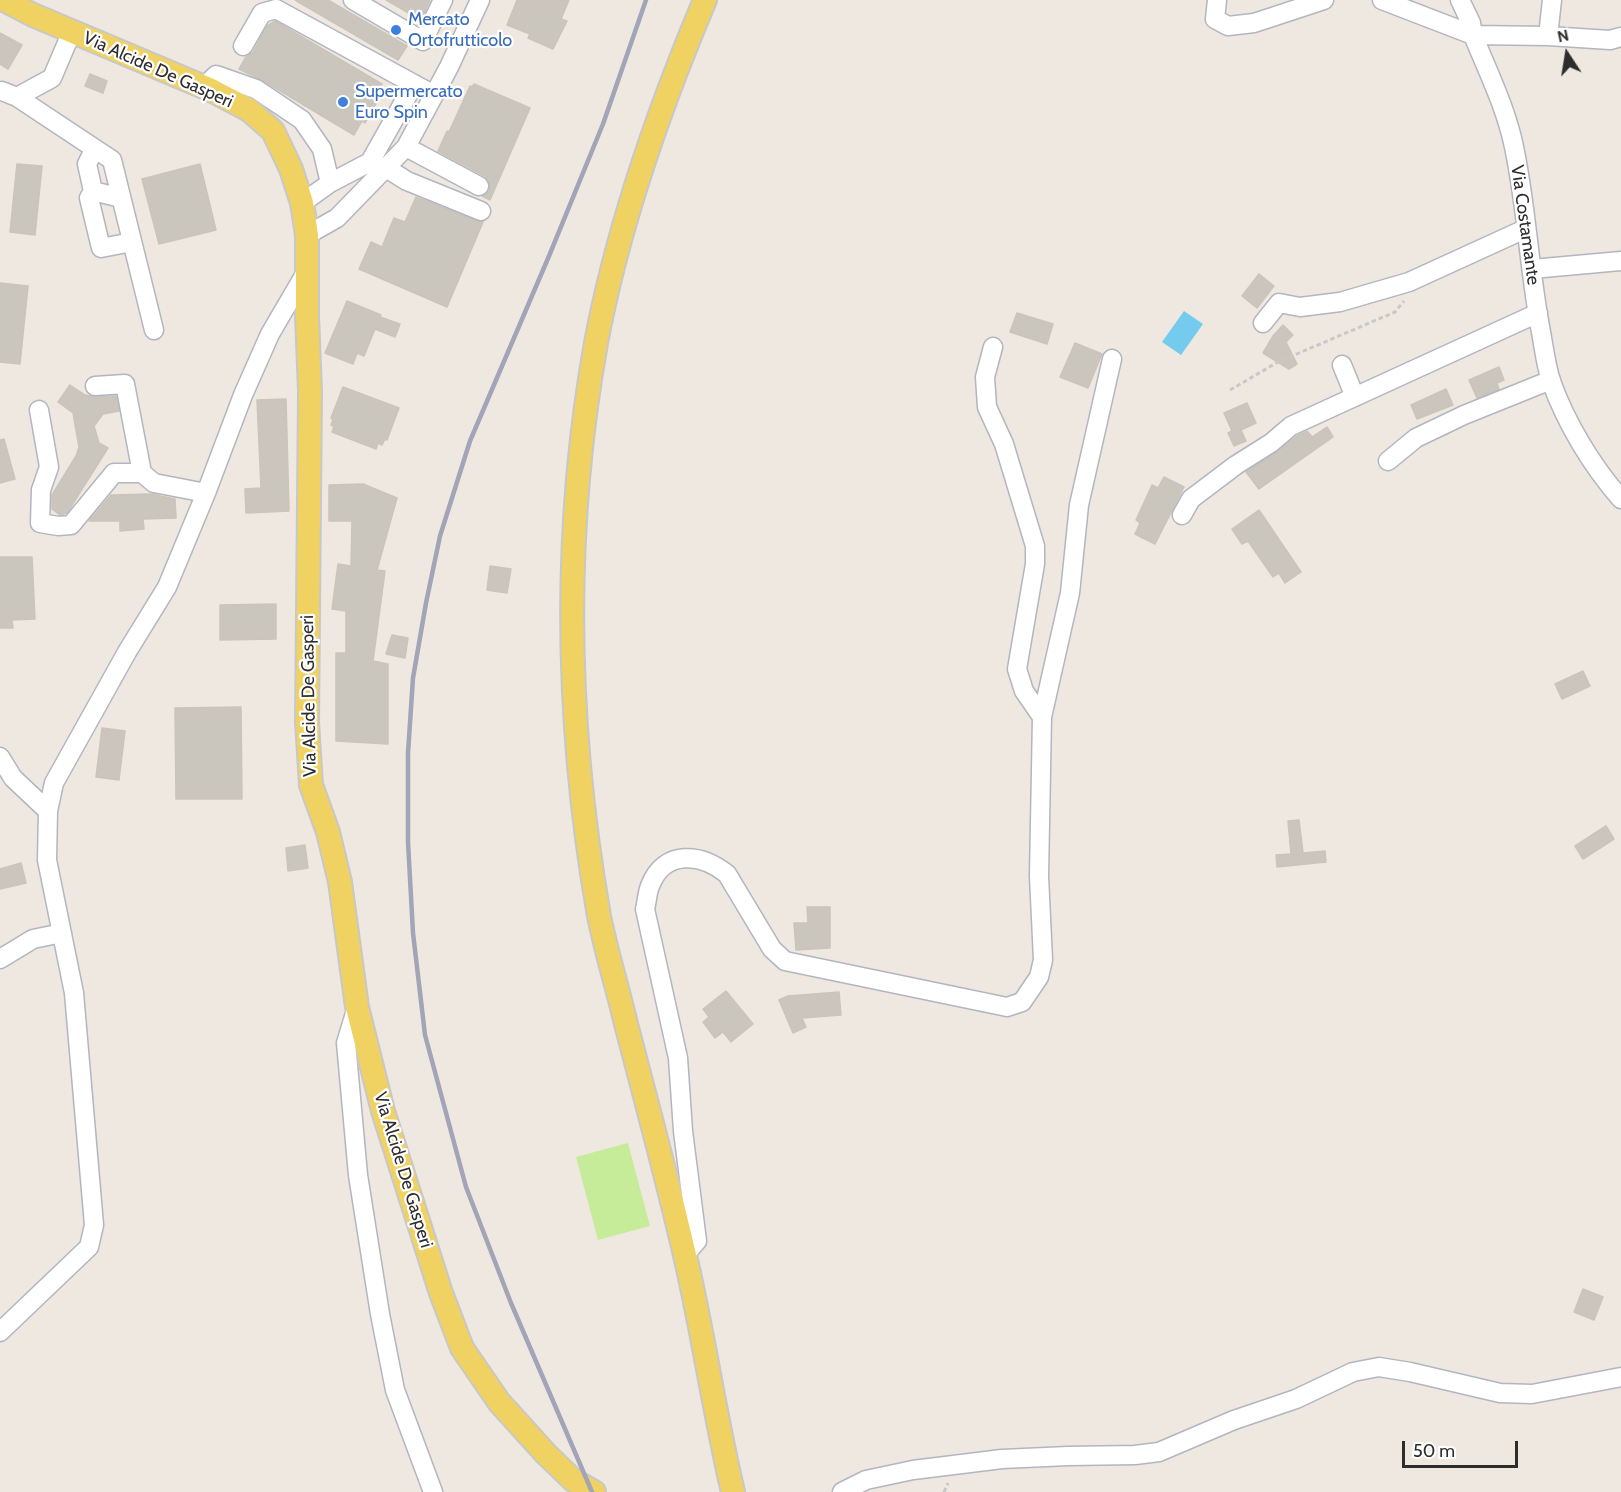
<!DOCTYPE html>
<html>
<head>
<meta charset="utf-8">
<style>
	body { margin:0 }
	#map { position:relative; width:1621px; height:1492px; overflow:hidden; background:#eee8e0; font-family:Cabin,sans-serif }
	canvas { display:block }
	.north { position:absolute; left:1537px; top:24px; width:60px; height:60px; -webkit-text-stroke:4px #fff; paint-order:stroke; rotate:348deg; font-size:16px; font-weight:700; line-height:24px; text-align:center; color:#2d2d2d }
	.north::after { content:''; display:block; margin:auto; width:21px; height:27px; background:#2d2d2d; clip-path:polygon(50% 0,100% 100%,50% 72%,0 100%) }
	.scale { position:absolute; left:1402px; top:1441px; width:116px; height:27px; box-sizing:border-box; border:3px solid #2d2d2d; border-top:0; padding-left:8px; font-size:18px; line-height:21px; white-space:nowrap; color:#2d2d2d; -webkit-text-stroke:4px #fff; paint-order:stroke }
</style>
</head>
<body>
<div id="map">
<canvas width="1621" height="1492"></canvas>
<div class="north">N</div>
<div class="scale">50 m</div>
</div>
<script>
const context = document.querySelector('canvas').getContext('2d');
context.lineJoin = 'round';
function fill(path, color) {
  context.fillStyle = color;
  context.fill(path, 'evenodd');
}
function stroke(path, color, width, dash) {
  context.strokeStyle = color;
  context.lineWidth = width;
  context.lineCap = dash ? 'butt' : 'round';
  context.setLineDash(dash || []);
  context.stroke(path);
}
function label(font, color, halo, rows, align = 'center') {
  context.font = font + ' Cabin,sans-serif';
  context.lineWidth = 4.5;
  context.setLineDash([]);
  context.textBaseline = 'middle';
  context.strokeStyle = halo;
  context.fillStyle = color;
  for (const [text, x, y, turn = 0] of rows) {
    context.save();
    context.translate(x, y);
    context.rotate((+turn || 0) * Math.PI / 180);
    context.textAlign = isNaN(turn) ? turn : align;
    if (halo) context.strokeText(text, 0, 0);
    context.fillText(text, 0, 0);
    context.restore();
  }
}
fill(new Path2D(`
	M628 1143 650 1226 598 1240 576 1157Z`), '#c6eb99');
fill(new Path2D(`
	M1184 311 1203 324 1181 355 1162 342Z`), '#74cbee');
const building = new Path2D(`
	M295 0H328L407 46 398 60Z
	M386 0H430L421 20Z
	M517 0H569L561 19 567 21 553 49 528 38 530 34 507 25Z
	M275 21 382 84 377 93 381 95 365 123 362 121 354 135 262 80 239 69 246 57 253 52 267 26Z
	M0 33 22 45 8 69 0 64Z
	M90 74 107 81 103 93 85 86Z
	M474 84 530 108 490 200 482 196 489 192 490 186 485 176 438 151 447 131 449 132 470 86 472 87Z
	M17 164 42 166 35 235 10 232Z
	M200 164 216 230 159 244 142 179Z
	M416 197 477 221 483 222 447 307 359 269 371 242 382 247 394 218 405 222Z
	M1259 274 1274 286 1257 308 1242 296Z
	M0 283 28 286 20 364 0 362Z
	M347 301 381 315 380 317 400 324 395 337 375 329 364 356 357 353 353 364 325 353Z
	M1017 313 1053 324 1047 344 1010 332Z
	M1283 325 1293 335 1286 342 1297 364 1289 369 1263 353 1273 336Z
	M1075 343 1102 354 1088 388 1060 377Z
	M1499 367 1504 380 1497 383 1499 389 1477 398 1469 380Z
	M70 385 85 395 96 397 116 396 119 411 103 414 94 426 99 443 108 448 67 513 60 515 52 509V495L76 456 79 447 73 413 58 402Z
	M343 387 399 408 387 440 385 439 382 445 378 443 376 449 332 432 334 427 331 425 333 419 331 418Z
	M1446 389 1453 405 1417 419 1411 405Z
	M286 399 289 511 246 513 245 489 261 488 257 400Z
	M1247 403 1256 423 1241 430 1246 441 1234 446 1228 433 1232 431 1224 413Z
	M1327 427 1333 437 1259 489 1246 472 1277 452 1297 436 1307 431 1312 437Z
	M4 439 15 479 0 483V440Z
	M1164 477 1184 487 1155 544 1135 534 1140 523 1136 520 1152 485 1158 488Z
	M363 484 397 498 377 570 385 571 373 661 388 664V744L336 741V653H346V611L332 609 338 564 351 566 352 521H329V485Z
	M151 494 175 499 176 518 143 519 144 529 120 531V521H89L111 495Z
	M1259 510 1301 572 1285 583 1279 573 1273 577 1248 541 1242 544 1232 529Z
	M0 557H32L35 619 12 620 13 628H0Z
	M490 566 511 569 507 593 487 590Z
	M276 604V639L220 640V605Z
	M392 635 408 638 405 658 386 654Z
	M1583 671 1590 686 1562 699 1555 684Z
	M241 707 242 799H176L175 708Z
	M102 728 125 731 119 780 96 777Z
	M1299 820 1303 853 1325 851 1326 862 1277 867 1276 855 1291 854 1288 821Z
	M1606 826 1614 839 1583 859 1575 846Z
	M305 845 308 868 288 871 286 848Z
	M21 863 26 883 0 889V869Z
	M807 907H830V948L796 950 794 923H808Z
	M726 991 753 1024 731 1042 723 1032 715 1038 703 1022 709 1017 703 1009Z
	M839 992 841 1015 802 1018 806 1027 793 1033 779 1000 788 996Z
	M1583 1289 1603 1297 1594 1320 1574 1312Z`);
fill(building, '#cac6be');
stroke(building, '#cac4b9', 1.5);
const minor = new Path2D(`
	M353 0 423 41 443 0
	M1217 0 1215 19 1228 26 1254 23 1324 0
	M1382 0 1473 35C1488 72 1506 108 1514 147 1527 208 1529 271 1541 332 1544 348 1546 366 1551 381 1566 423 1592 466 1621 499
	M1460 0 1471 23 1473 35 1548 36 1610 40 1621 37
	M1548 36 1552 0
	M243 46 262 13 276 9 434 95
	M204 87 216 75 256 89 302 120 322 149 330 183
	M2 91 17 97 52 78 72 31
	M17 97 112 160 154 330
	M406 147 479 186
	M94 150 87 164 93 191 121 198
	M386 168 407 181 481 211
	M93 191 89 198 101 248 132 242
	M302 203 330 183 370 162 414 84
	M307 235 337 218 406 147 449 67 480 0
	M1532 269 1621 261
	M1263 323 1279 303 1300 307 1340 302 1409 282 1525 229
	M993 347 985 377 987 407 1004 444 1035 546V564L1017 669 1024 691 1042 717
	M1342 365 1355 397
	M95 386 125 384 142 473 154 483 206 493
	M39 410 49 467 41 490 40 523 58 526 71 525 114 473H142
	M1388 461 1416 438 1464 415 1551 380
	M1182 515 1191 499 1236 465 1271 443 1291 426 1538 313
	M0 757 13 778 48 811
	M0 959 33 939 62 933
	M357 1007 346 1043 358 1175 380 1314 395 1390 433 1492
	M685 1255 697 1241 683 1131 678 1058 645 909C647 902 647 893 650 886 664 849 701 853 727 874L772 949 785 961 1007 1007 1022 1002 1039 977 1043 960 1039 876 1042 717 1070 593 1079 505 1112 359
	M0 1332 89 1247 94 1225 74 993 47 860 48 811 54 783 127 652 167 587 206 493 243 395 270 334 308 269
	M842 1492 866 1480 913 1470 1002 1459 1068 1456 1135 1455 1159 1452 1234 1420 1296 1399 1353 1372 1379 1367 1410 1372 1500 1393 1532 1394 1621 1377`);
const major = new Path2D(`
	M4 0 33 15 211 90 249 110 273 131 291 169 302 203 307 235V316L310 391 307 722 311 785 328 832 340 882 357 1007 383 1111 441 1293 462 1348 499 1402 546 1454 573 1480 594 1492
	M705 0C659 109 618 226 596 343 562 533 566 727 599 916 606 951 617 986 625 1020 645 1097 666 1174 684 1251 703 1331 714 1412 733 1492`);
stroke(minor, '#b3b5c0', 21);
stroke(major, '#c8c8c8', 26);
stroke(new Path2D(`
	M1230 390 1278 362 1395 312 1404 301
	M944 1492 948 1483`), '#c8c8c8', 3, [4.5, 3]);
stroke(minor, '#fff', 18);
stroke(major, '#f0d262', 22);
stroke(new Path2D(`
	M592 1492 511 1303 466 1187 425 1035 413 933 408 842V753L413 678 426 603 440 536 470 441 549 256 603 124 646 0`), '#a2a4b7', 4.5);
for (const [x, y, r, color] of [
	[396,30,6,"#3f7fe0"],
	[343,102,6,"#3f7fe0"]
]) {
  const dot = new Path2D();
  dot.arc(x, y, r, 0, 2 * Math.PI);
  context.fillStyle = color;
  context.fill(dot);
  stroke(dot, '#fff', 2);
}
label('18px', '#366cbe', '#fff', [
	["Mercato",408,20],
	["Ortofrutticolo",408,41],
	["Supermercato",355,92],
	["Euro Spin",355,113]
], 'left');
label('18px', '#2d2d2d', '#fff', [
	["Via Alcide De Gasperi",158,70,24],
	["Via Costamante",1525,225,82],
	["Via Alcide De Gasperi",309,696,-91],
	["Via Alcide De Gasperi",403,1170,73]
]);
</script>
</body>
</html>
